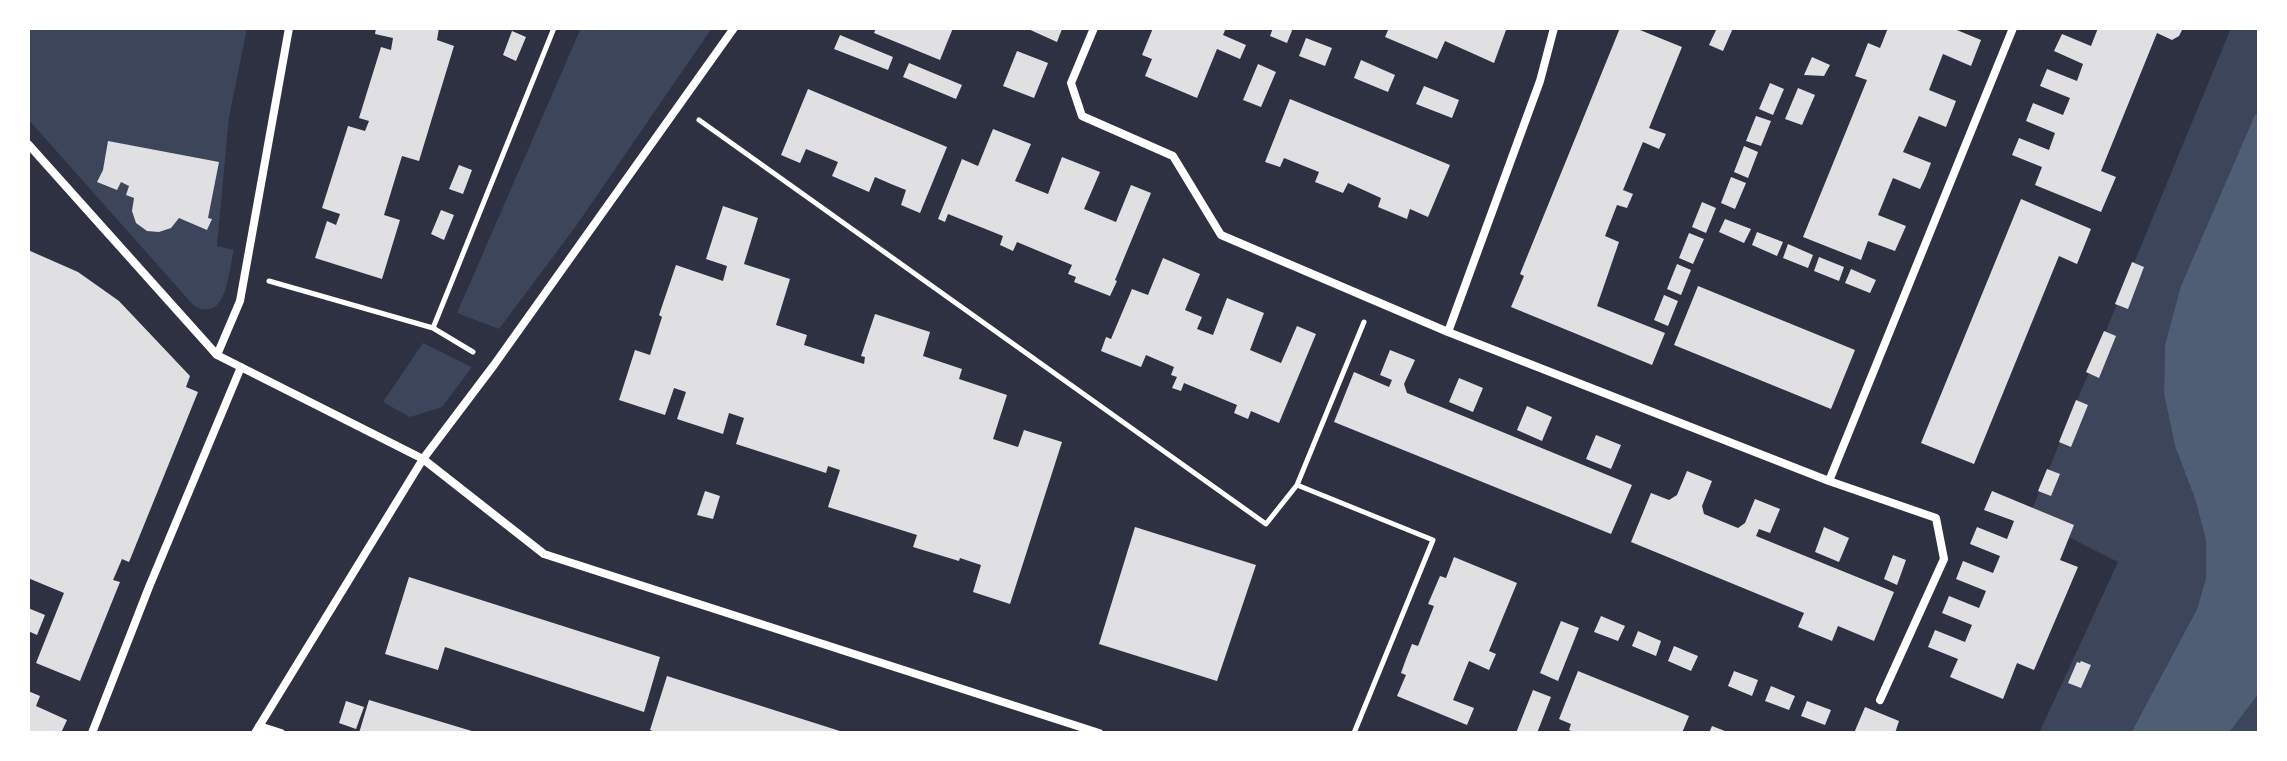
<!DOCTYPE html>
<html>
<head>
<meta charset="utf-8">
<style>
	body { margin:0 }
	#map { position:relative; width:2287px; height:761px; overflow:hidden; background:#2d3142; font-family:"Work Sans",sans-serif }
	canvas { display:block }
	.frame { position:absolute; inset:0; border:30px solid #fff; pointer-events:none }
</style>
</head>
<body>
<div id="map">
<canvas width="2287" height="761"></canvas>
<div class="frame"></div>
</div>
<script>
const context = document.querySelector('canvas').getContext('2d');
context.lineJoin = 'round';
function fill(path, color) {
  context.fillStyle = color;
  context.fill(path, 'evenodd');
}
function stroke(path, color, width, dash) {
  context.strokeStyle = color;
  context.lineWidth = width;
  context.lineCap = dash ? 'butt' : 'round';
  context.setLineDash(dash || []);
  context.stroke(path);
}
fill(new Path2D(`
	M28 28H247L229 117 217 246 234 250C228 273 227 323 194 306L28 119Z
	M581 28H712L576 226 499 329 457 313Z
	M2231 28H2259V113L2255 116 2165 345 2164 394 2175 446 2195 499 2206 540V578L2197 609 2131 733H2039L2118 562 2029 517Z
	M423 343 472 367 442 407 410 417 383 402Z
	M2259 693V733H2229Z`), '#3c4559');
fill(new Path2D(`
	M2259 113V693L2229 733H2131L2197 609 2206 578V540L2195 499 2175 446 2164 394 2165 345 2181 286 2255 115Z`), '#4f5d75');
fill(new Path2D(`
	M376 28H439L437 40 454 46 419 161 402 156 384 215 400 220 382 279 315 258 327 221 336 225 340 214 322 208 348 126 365 131 369 121 359 118 381 47 391 50 393 38 375 34Z
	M876 28H953L940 60 874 33Z
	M1026 28H1060L1062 29 1057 42Z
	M1153 28 1164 30 1165 28H1226L1223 35 1246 45 1240 59 1217 49 1197 98 1145 76 1152 59 1142 55Z
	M1273 28H1293L1287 43 1270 36Z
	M1389 28H1500L1506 30 1494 63 1445 41 1437 59 1385 37Z
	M1620 28H1635L1682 47 1649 128 1666 134 1659 149 1643 142 1623 190 1633 194 1627 208 1617 205 1605 236 1619 242 1597 306 1665 333 1652 365 1511 307 1524 276 1520 274Z
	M1717 28H1733L1723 51 1709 45Z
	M1888 28H1952L1981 40 1971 66 1943 54 1929 90 1956 101 1946 127 1919 116 1903 152 1931 163 1926 176 1920 189 1893 178 1878 215 1906 226 1895 251 1868 241 1861 260 1803 237 1867 80 1855 76 1868 43 1880 48Z
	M2098 28H2183L2179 36 2172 40 2157 33 2101 171 2116 177 2101 212 2035 185 2042 167 2012 155 2019 138 2049 150 2055 133 2026 121 2033 103 2063 115 2070 98 2040 86 2047 69 2077 81 2083 64 2054 51 2062 34 2091 46Z
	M512 31 526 37 516 61 503 55Z
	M840 35 893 57 888 70 834 49Z
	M1306 38 1332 48 1325 66 1299 56Z
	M1017 51 1048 63 1034 98 1003 86Z
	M1812 57 1830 65 1824 76 1804 75Z
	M1361 60 1395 75 1388 92 1354 78Z
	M909 63 962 85 956 99 903 77Z
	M1258 64 1276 72 1261 107 1243 100Z
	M1770 83 1784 89 1773 115 1759 109Z
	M1424 86 1459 100 1452 118 1416 104Z
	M1798 88 1815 95 1802 125 1785 119Z
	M808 89 947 147 920 213 901 205 906 190 891 184 875 177 869 192 832 176 838 162 806 149 800 163 781 155Z
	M1290 99 1450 165 1428 217 1410 209 1407 219 1378 207 1381 198 1348 183 1343 193 1315 182 1319 172 1284 158 1280 167 1265 162Z
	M1756 116 1771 121 1761 146 1746 141Z
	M993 129 1031 144 1015 181 1048 194 1062 157 1100 172 1084 209 1116 222 1131 185 1151 193 1115 280 1117 281 1110 296 1074 282 1076 277 1068 274 1072 265 1017 242 1013 251 1000 245 1003 236 948 214 945 222 938 219 962 159 978 166Z
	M108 141 219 162 208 218 212 219 207 230 179 218 171 228 159 232 147 231 136 223 132 211 134 198 126 195 129 186 121 182 117 190 97 182 103 170Z
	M1744 146 1758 152 1748 178 1734 172Z
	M459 165 472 170 463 194 449 189Z
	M1731 177 1746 183 1735 209 1721 203Z
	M2021 199 2091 229 2077 264 2059 256 1974 464 1921 443Z
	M1702 202 1716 208 1706 233 1692 227Z
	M723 206 758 218 744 264 790 279 776 325 807 335 804 345 864 364 865 357 861 356 875 314 930 332 923 356 962 369 959 379 1007 395 993 439 1018 447 1024 430 1062 442 1010 604 973 592 981 565 960 558 959 561 913 547 917 535 828 507 840 470 828 466 826 473 736 444 744 418 729 413 723 434 677 419 686 392 674 388 665 415 619 400 635 350 650 355 662 317 659 315 676 265 723 281 727 266 706 259Z
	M441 210 454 215 444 240 431 234Z
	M1725 219 1751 229 1744 243 1719 232Z
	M1757 232 1783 242 1777 256 1752 245Z
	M1689 233 1704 239 1693 264 1679 258Z
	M1788 244 1813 255 1808 268 1783 258Z
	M28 250 78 272 119 301 190 376 186 387 198 392 129 562 122 559 113 580 120 582 80 681 36 663 64 593 28 578Z
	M1819 257 1844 267 1839 281 1814 271Z
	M1163 258 1200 274 1185 310 1202 317 1197 329 1213 335 1227 298 1264 313 1250 350 1281 363 1297 326 1316 334 1279 423 1251 411 1248 419 1234 413 1237 405 1184 383 1181 391 1172 388 1177 377 1171 375 1174 367 1146 355 1141 367 1101 351 1106 337 1111 339 1132 289 1148 295Z
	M2132 262 2144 267 2128 309 2115 304Z
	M1677 264 1691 270 1681 295 1667 289Z
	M1851 269 1876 280 1870 293 1845 283Z
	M1698 286 1855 350 1831 409 1674 345Z
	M1664 295 1678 301 1668 326 1654 320Z
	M2104 331 2116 336 2099 378 2086 372Z
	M1390 350 1415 360 1404 384 1407 393 1632 485 1611 534 1334 422 1354 372 1389 387 1392 380 1380 375Z
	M1459 378 1483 388 1473 412 1449 402Z
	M2076 400 2088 405 2071 447 2059 442Z
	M1527 406 1552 417 1542 441 1517 430Z
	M1596 435 1621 445 1611 469 1586 459Z
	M2047 469 2060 474 2051 496 2038 491Z
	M1687 471 1712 481 1702 506 1704 514 1738 528 1745 523 1755 499 1780 509 1770 533 1759 529 1756 536 1894 592 1874 641 1838 626 1832 641 1798 627 1804 613 1631 542 1651 493 1669 500 1677 495Z
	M705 491 720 496 713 519 697 515Z
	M1992 491 2074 525 2060 560 2078 567 2034 670 2017 663 2003 699 1950 677 1958 659 1928 647 1935 630 1965 642 1972 625 1942 613 1949 596 1979 608 1986 591 1956 579 1963 561 1993 573 2000 556 1970 544 1977 527 2007 539 2014 521 1984 510Z
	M1135 527 1256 565 1217 681 1099 644Z
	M1824 527 1849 538 1839 562 1815 552Z
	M1893 555 1906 560 1897 585 1884 579Z
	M1454 557 1517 583 1489 651 1496 654 1489 670 1469 661 1453 700 1474 708 1467 725 1397 696 1406 675 1401 673 1406 659 1412 644 1418 646 1434 606 1428 604 1440 576 1446 578Z
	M409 577 660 657 644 712 445 647 438 670 385 654Z
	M28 608 45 615 37 635 28 631Z
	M1601 616 1625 626 1618 641 1594 632Z
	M1561 621 1579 628 1558 681 1540 673Z
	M1638 631 1661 641 1656 656 1632 646Z
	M1674 646 1698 656 1691 671 1668 661Z
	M2081 661 2091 665 2081 688 2068 683 2077 662 2080 663Z
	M1578 671 1689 716 1682 733H1576L1569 730 1571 724 1559 719Z
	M1734 671 1758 680 1752 696 1728 686Z
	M667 676 843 732V733H659L650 730Z
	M1771 686 1795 696 1789 710 1765 701Z
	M1533 690 1551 697 1537 733H1516Z
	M28 691 40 696 36 706 67 720 61 733H28Z
	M369 700 475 732V733H359Z
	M346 701 364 707 356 729 339 723Z
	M1807 701 1831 710 1825 725 1801 716Z
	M1865 707 1899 721 1895 733H1854Z
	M1712 726 1730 733H1709Z`), '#e0e0e3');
stroke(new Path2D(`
	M699 120 1266 524 1297 485 1364 322
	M269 281 433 328 473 352
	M433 328 554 28
	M1297 485 1433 540 1354 733`), '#fff', 5);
stroke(new Path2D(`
	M1094 28 1071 83 1082 116 1173 156 1221 235 1448 332 1829 481 1936 518 1944 559 1880 700
	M28 144 217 355 423 459 544 554 1099 733
	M1448 332 1540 81 1554 28
	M217 355 240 301 289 28
	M1829 481 2013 28
	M259 726 281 733
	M92 733 149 587 241 367
	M255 733 423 459 494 365 734 28`), '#fff', 8);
</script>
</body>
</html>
